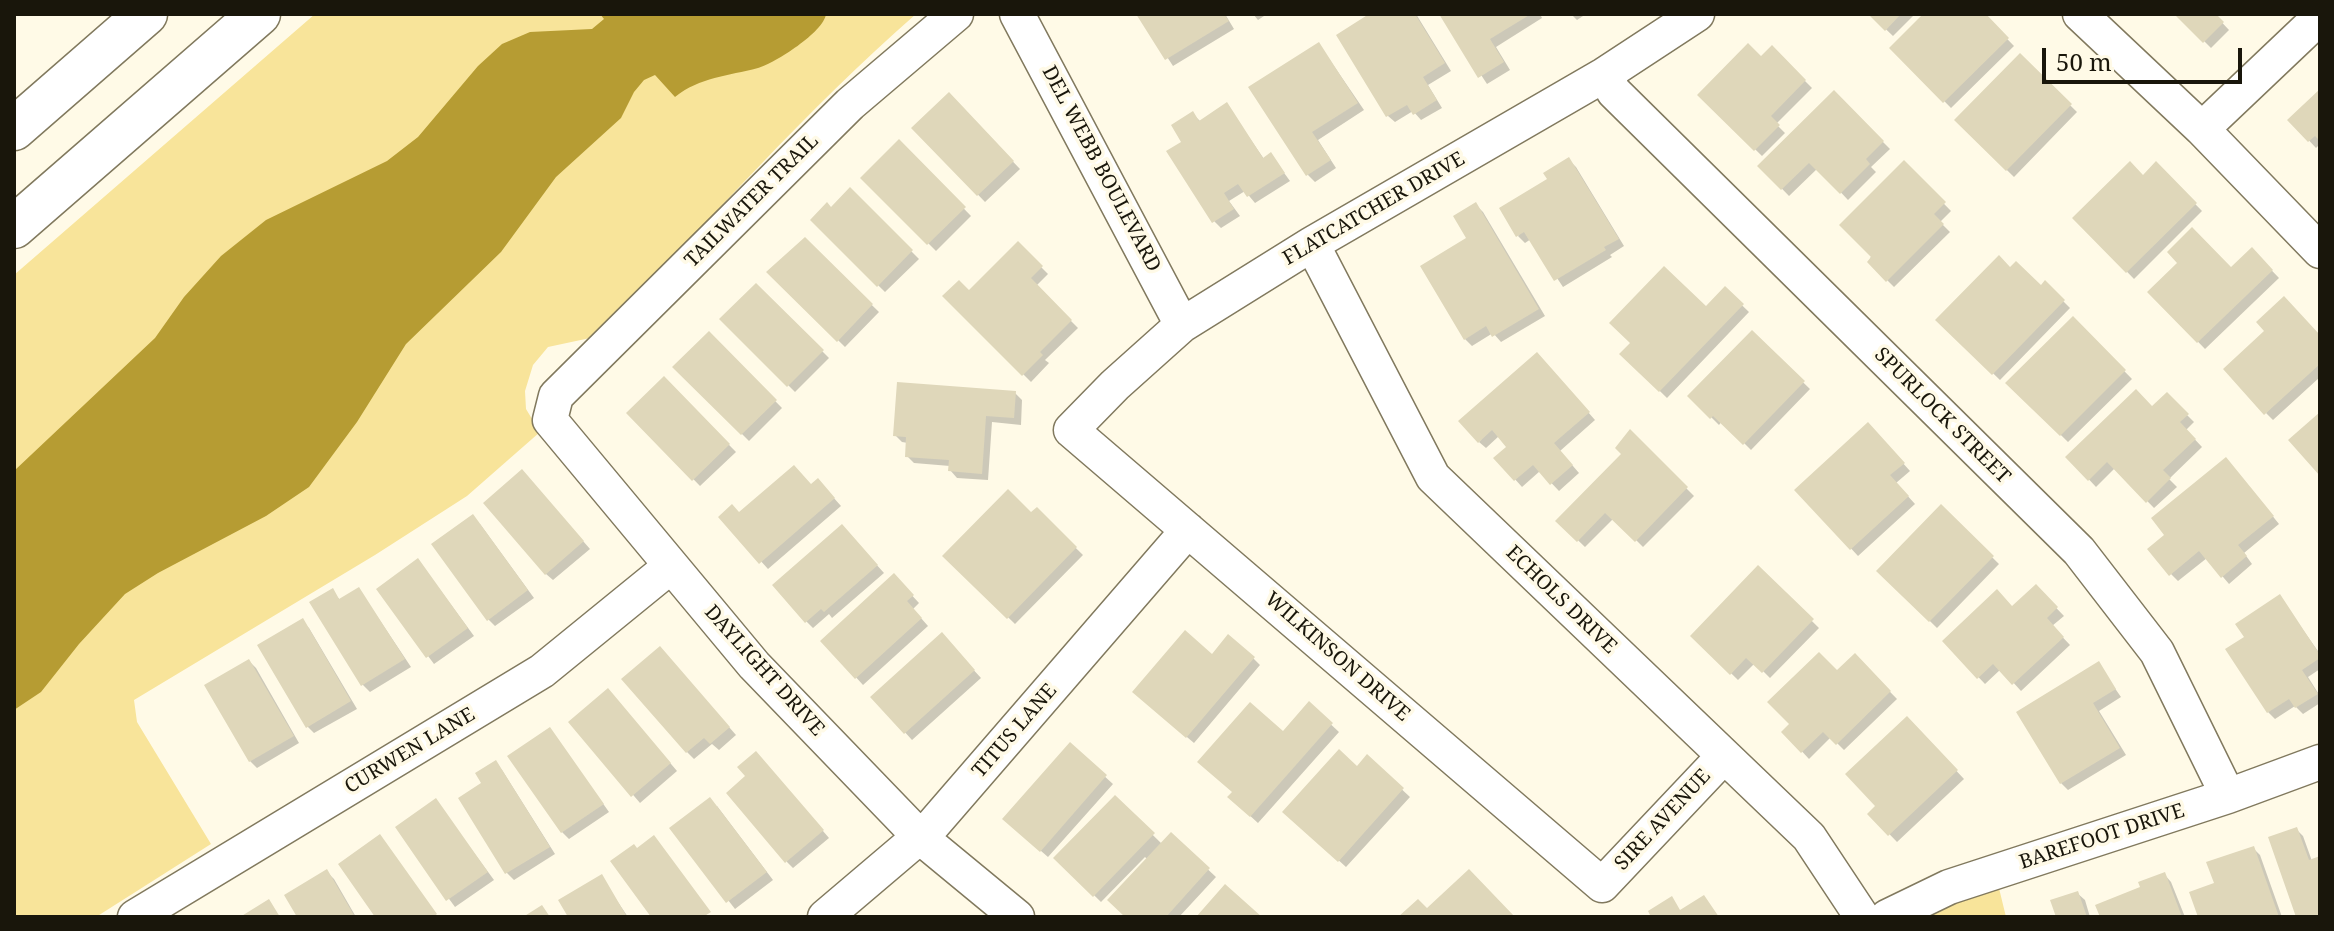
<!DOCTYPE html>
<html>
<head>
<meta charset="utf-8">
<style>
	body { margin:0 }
	#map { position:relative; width:2334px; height:931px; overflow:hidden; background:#fffae7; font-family:"Noto Serif",serif }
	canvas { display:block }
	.frame { position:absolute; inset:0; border:16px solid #19160b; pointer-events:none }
	.scale { position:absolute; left:2042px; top:48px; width:200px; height:36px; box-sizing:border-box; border:4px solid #19160b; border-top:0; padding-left:10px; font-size:24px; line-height:28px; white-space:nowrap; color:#19160b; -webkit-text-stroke:6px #fffae7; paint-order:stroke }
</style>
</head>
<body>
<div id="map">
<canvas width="2334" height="931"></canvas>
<div class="frame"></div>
<div class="scale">50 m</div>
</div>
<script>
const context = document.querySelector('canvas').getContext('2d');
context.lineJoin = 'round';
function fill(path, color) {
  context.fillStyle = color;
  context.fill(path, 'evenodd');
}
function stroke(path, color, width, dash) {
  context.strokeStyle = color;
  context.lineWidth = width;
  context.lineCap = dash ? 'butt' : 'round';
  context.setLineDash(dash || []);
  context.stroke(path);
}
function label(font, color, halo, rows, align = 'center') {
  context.font = font + ' "Noto Serif",serif';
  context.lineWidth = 7;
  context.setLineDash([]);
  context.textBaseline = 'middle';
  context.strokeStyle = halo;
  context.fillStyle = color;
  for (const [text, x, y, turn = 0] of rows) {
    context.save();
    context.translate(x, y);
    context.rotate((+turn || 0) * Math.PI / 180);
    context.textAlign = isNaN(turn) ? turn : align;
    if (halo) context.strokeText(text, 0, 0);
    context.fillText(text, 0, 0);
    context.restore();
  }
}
fill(new Path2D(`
	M315 14H916C806 110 709 221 608 326L590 338 548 347 533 365 525 391 526 409 540 432 467 496 375 555 134 700 137 722 211 844 96 917H14V275Z
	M1998 884 2006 917H1923L1948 902Z`), '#f8e49a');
fill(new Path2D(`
	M600 14H826C824 32 775 63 758 68 728 76 700 77 675 97L655 75 644 80 634 92 621 118 556 177 501 252 406 344 357 422 309 487 266 516 158 573 125 594 79 644 41 692 14 710V471L155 338 184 297 221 256 266 220 387 161 418 137 478 66 502 44 530 32 592 29 604 19Z`), '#b69c33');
fill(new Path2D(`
	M1139 14H1225L1234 29 1173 66Z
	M1253 14H1267L1258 20Z
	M1373 14H1416L1451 71 1428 85 1442 108 1421 120 1413 111 1395 122 1388 116Z
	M1441 14H1540L1542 18 1496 47 1510 70 1487 84Z
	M1571 14H1586L1577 20Z
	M1870 14H1915L1893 36Z
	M1926 14H1983L2014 46 1951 108 1892 48Z
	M2177 14H2214L2229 30 2211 48Z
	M1319 44 1364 110 1318 140 1336 168 1315 182 1308 175Z
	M1772 48 1812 88 1776 124 1785 133 1762 156 1700 95 1761 59Z
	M2020 56 2077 112 2014 177 1956 120Z
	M2320 92V144L2316 148 2290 120Z
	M1834 93 1890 149 1871 167 1876 172 1848 200 1818 168 1789 196 1760 166Z
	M949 95 1020 169 985 202 914 128Z
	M1227 105 1264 159 1271 155 1290 181 1255 203 1245 191 1229 201 1240 216 1221 228 1214 221 1184 142 1193 114 1201 122Z
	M899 142 971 216 936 251 863 178Z
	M1569 160 1576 167 1624 246 1610 255 1612 257 1563 287 1531 239 1525 243 1518 236 1550 180Z
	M1904 163 1951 211 1940 222 1950 232 1894 287 1869 262Z
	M2156 164 2202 211 2134 279 2075 218 2143 177Z
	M850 190 919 259 885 292 812 220 831 209Z
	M1476 205 1483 212 1545 316 1501 342 1493 333 1472 346 1465 339 1469 239Z
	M805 240 879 312 845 347 769 272Z
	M1018 244 1048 274 1036 286 1078 328 1045 360 1049 363 1031 382 945 296 969 293Z
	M2252 250 2279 278 2205 349 2150 292 2231 270Z
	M2010 270 2041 287 2045 283 2070 308 2000 380 1938 320Z
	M756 285 829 358 795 392 722 319Z
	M1725 289 1749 312 1667 398 1622 354 1706 309Z
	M2073 319 2132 379 2068 442 2008 383Z
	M1752 333 1810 389 1751 450 1722 421 1719 425 1690 396Z
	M709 334 782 408 749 441 675 367Z
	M2320 337V377L2273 420 2266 413Z
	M1544 362 1595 420 1560 451 1579 473 1559 491 1540 471 1522 487 1496 458 1509 447 1499 436 1486 448 1479 442Z
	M664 379 736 452 700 486 629 413Z
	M1015 393 1022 400 1021 425 992 422 988 480 957 478 950 470V466L914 463 907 456 908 443 902 442 895 435Z
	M2167 395 2194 422 2186 430 2202 447 2169 479 2177 487 2154 508 2115 468 2096 487 2068 457 2152 409Z
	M1630 432 1694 496 1643 547 1614 518 1585 547 1558 521 1624 454Z
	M1875 432 1910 471 1896 483 1915 504 1858 556 1797 490Z
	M2233 467 2279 524 2244 553 2252 564 2229 584 2207 558 2178 581 2171 574Z
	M529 479 590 549 553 580 546 574Z
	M811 486 825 488 841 506 768 569 721 517 740 515Z
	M1941 507 1999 564 1937 628 1879 571Z
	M1037 510 1083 555 1015 624 945 556Z
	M480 524 534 598 495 626 488 619Z
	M849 534 884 573 832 618 829 614 813 628 806 621Z
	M424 568 474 636 434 664 378 589Z
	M1758 568 1819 628 1770 678 1755 663 1738 680 1693 636Z
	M894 576 919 603 913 609 928 626 863 685 823 641Z
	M2036 587 2064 616 2052 626 2070 645 2021 691 2001 669 1985 684 1944 641 2013 609Z
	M359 589 411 667 370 692 363 685 312 603 332 591 341 601Z
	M2280 597 2320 654V669L2308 677 2320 696V703L2303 714 2295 706 2275 719 2268 712Z
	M302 621 309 628 357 709 314 733 307 726Z
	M948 642 981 678 912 740 873 697Z
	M666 655 736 735 719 750 712 744 694 759 687 752Z
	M1212 656 1253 658 1260 665 1194 743 1142 699Z
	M1855 656 1897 699 1844 750 1831 737 1809 759 1784 732Z
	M249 661 256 668 299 743 257 768 250 761Z
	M2098 664 2121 697 2099 711 2126 755 2068 790 2061 783Z
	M615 698 677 771 640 803 571 722Z
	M1309 704 1339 732 1258 823 1237 804 1283 734Z
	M1907 718 1964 779 1897 842 1870 814 1878 806Z
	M550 729 609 812 569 839 562 832Z
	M1070 745 1113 784 1048 857 1012 826Z
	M1367 757 1410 797 1346 867 1292 818 1357 768Z
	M763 761 829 838 793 868 787 862Z
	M495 763 502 770 555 854 514 880 507 873 461 798 484 784Z
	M1115 798 1162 844 1171 835 1216 877 1179 917H1127L1148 860 1145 857 1101 902 1056 858Z
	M436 801 494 880 455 907 397 828Z
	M717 806 773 880 735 909 672 828Z
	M2296 829 2303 836 2312 861 2320 858V917H2298Z
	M2253 848 2260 855 2282 917H2200L2216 885Z
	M327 872 334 879 356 917H299Z
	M2164 874 2171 882 2185 917H2102Z
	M601 877 628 917H570Z
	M2077 893 2085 900 2090 917H2059Z`), '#0003');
fill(new Path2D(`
	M1136 14H1224L1229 21 1165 60Z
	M1369 14H1415L1445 63 1423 77 1437 100 1413 115 1407 105 1386 117 1336 35Z
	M1439 14H1531L1490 39 1504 62 1478 78Z
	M1868 14H1901L1885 31Z
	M1923 14H1986L2009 38 1943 103 1889 48Z
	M2174 14H2216L2224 22 2203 43Z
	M1319 42 1358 103 1312 132 1331 160 1306 176 1248 87Z
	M1748 43 1761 56 1772 45 1806 80 1771 116 1780 125 1754 151 1697 95Z
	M2020 53 2072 104 2006 171 1954 120Z
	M2320 89V141L2315 136 2308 142 2287 120Z
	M1834 90 1884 141 1866 159 1870 164 1840 194 1809 163 1781 190 1757 166Z
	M949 92 1014 161 977 196 911 128Z
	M1227 102 1263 158 1271 152 1285 173 1247 197 1238 184 1224 193 1234 209 1212 223 1166 151 1181 142 1171 125 1193 111 1199 121Z
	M899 139 966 207 927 245 860 178Z
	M1569 157 1619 239 1604 247 1606 250 1554 281 1524 232 1516 237 1499 208 1547 179 1543 173Z
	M1904 160 1946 202 1934 214 1944 224 1886 282 1867 262 1871 257 1839 225Z
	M2130 161 2143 175 2156 161 2197 203 2126 273 2072 218Z
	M850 187 913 250 877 287 810 220 827 202 831 207Z
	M1476 202 1539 309 1492 337 1486 326 1464 340 1420 266 1466 238 1453 216Z
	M2192 227 2231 267 2252 247 2273 270 2197 343 2147 292 2177 263 2167 252Z
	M805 237 873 304 837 342 766 272Z
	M1018 241 1043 266 1031 278 1072 320 1040 352 1043 355 1022 376 942 296 959 280 969 290Z
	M1999 255 2010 267 2016 261 2041 285 2045 280 2065 300 1992 375 1935 320Z
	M1664 266 1706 306 1725 286 1744 304 1659 392 1619 354 1630 343 1609 323Z
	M756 283 824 350 787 387 719 319Z
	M2284 296 2320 335V364L2264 415 2223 369 2264 331 2256 322Z
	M2073 316 2126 370 2060 436 2005 383Z
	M1752 330 1805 381 1743 445 1713 416 1710 419 1687 396Z
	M709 331 777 400 741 435 672 367Z
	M1537 352 1590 412 1554 443 1573 465 1550 485 1533 465 1514 481 1493 458 1506 447 1492 430 1478 443 1458 421Z
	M664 376 730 444 692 481 626 413Z
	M897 382 1016 391 1014 418 986 416 982 474 948 471 949 460 905 457 906 437 893 436Z
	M2136 389 2152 406 2167 392 2189 414 2180 422 2196 439 2163 470 2171 478 2146 503 2107 462 2088 481 2065 457Z
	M2320 412V476L2288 440Z
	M1868 422 1905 463 1890 475 1909 496 1850 550 1794 490Z
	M1630 429 1688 487 1635 542 1605 513 1577 542 1555 521 1621 454 1615 448Z
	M2226 457 2274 516 2238 545 2247 556 2221 578 2199 551 2169 576 2147 549 2164 535 2151 518Z
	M794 465 811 484 818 478 835 498 759 564 718 517 732 504 739 512Z
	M522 469 584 541 545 575 483 503Z
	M1008 489 1031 512 1037 507 1077 547 1007 619 942 556Z
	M1941 504 1994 556 1929 622 1876 571Z
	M473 514 528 590 487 621 431 544Z
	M842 524 878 565 824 612 821 609 805 623 772 585Z
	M418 558 468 628 426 658 376 589Z
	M1758 565 1814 619 1762 673 1746 658 1730 675 1690 636Z
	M894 573 914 595 907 601 922 618 855 679 820 641Z
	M2036 584 2058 607 2047 618 2064 637 2012 685 1993 664 1977 679 1942 641 1997 589 2012 606Z
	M359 587 405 659 361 686 309 602 333 588 339 599Z
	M2280 594 2320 655V658L2302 670 2318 694 2295 708 2289 699 2267 713 2225 649 2244 637 2235 624Z
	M303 618 351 701 306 728 257 645Z
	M1185 630 1212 654 1228 634 1255 657 1186 738 1132 692Z
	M942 632 975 670 904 734 870 697Z
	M660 646 730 727 710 744 704 738 686 753 621 679Z
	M1819 652 1837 670 1855 653 1891 691 1836 745 1823 732 1801 753 1781 732 1789 724 1767 702Z
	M249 659 294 736 249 762 204 685Z
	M2099 661 2116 689 2093 703 2120 748 2060 784 2016 712Z
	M608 688 671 763 631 797 568 722Z
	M1309 701 1333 723 1250 817 1227 797 1232 792 1197 762 1250 702 1283 731Z
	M1907 716 1958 770 1888 836 1867 814 1875 806 1845 774Z
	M550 727 604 804 561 833 507 756Z
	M1070 742 1107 775 1040 852 1002 819Z
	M1339 749 1357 766 1367 754 1404 788 1338 862 1282 812Z
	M756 751 824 830 785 863 726 793 745 776 737 767Z
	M496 760 550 847 505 874 458 798 481 783 475 773Z
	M1115 795 1155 833 1093 897 1053 858Z
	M710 797 767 872 726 903 669 828Z
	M436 798 488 872 446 901 395 827Z
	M2297 827 2309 860 2320 856V917H2296L2268 837Z
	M1171 832 1210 868 1166 917H1125L1107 900Z
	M380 834 437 914 433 917H375L338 864Z
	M654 835 711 912 703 917H651L610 861 634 844 637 848Z
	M2254 846 2279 917H2198L2189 892 2214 883 2206 862Z
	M327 869 355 917H297L284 895Z
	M1469 869 1515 917H1398L1418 899 1427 908Z
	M2165 872 2182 917H2100L2095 905 2140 887 2138 882Z
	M602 874 627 917H568L558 900Z
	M1225 884 1262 917H1196Z
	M2078 891 2087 917H2056L2050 900Z
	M1704 895 1719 917H1651L1648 911 1672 896 1680 910Z
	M269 899 280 917H240Z
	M542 905 550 917H523Z`), '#dfd7ba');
const minor = new Path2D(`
	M956 14 850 104 556 396 550 420 754 665 920 837 1017 917
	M1017 14 1182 325
	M1697 14 1604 75 1312 244 1182 325 1115 385 1071 430 1602 885 1724 756
	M2080 14 2202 129 2320 251
	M1604 75 1614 92 2079 551 2157 652 2228 796
	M2202 129 2320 17
	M1312 244 1433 477 1809 837 1862 917
	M135 917 542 671 671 566
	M825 917 931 827 1188 530
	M1887 917 1949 887 2228 796 2320 762`);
const major = new Path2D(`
	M14 129 146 14
	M14 227 259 14`);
stroke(minor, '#81795e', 37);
stroke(major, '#81795e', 45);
stroke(minor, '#fff', 34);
stroke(major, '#fff', 42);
label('20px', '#19160b', '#fffae7', [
	["DEL WEBB BOULEVARD",1101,169,62],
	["TAILWATER TRAIL",752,201,-45],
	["FLATCATCHER DRIVE",1374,209,-30],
	["SPURLOCK STREET",1942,416,45],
	["ECHOLS DRIVE",1561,600,44],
	["WILKINSON DRIVE",1337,657,41],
	["DAYLIGHT DRIVE",764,671,48],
	["TITUS LANE",1015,731,-49],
	["CURWEN LANE",410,751,-31],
	["SIRE AVENUE",1663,820,-47],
	["BAREFOOT DRIVE",2102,837,-18]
]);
</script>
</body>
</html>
